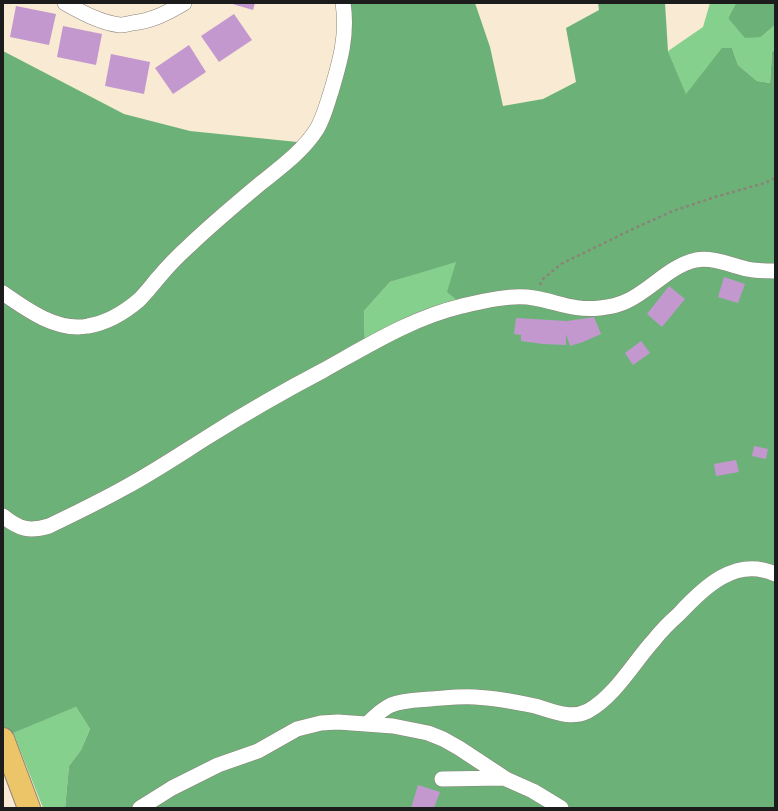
<!DOCTYPE html>
<html>
<head>
<meta charset="utf-8">
<style>
	body { margin:0 }
	#map { position:relative; width:778px; height:811px; overflow:hidden; background:#f8ead3; font-family:Pangolin,sans-serif }
	canvas { display:block }
	.frame { position:absolute; inset:0; border:4px solid #1c1c1c; pointer-events:none }
</style>
</head>
<body>
<div id="map">
<canvas width="778" height="811"></canvas>
<div class="frame"></div>
</div>
<script>
const context = document.querySelector('canvas').getContext('2d');
context.lineJoin = 'round';
function fill(path, color) {
  context.fillStyle = color;
  context.fill(path, 'evenodd');
}
function stroke(path, color, width, dash) {
  context.strokeStyle = color;
  context.lineWidth = width;
  context.lineCap = dash ? 'butt' : 'round';
  context.setLineDash(dash || []);
  context.stroke(path);
}
fill(new Path2D(`
	M710 3H736L728 18 761 37 775 25V49L772 52 770 83 757 81 738 65 732 48 686 95 668 51 703 27Z
	M456 261 463 306 365 347 364 311 390 282Z
	M76 707 90 729 81 750 69 766 65 808H43L13 732Z`), '#86d08d');
fill(new Path2D(`
	M343 3H475L490 47 503 106 543 99 576 82 566 28 599 10 598 3H665L668 51 686 94 722 48H732L738 65 757 81 770 83 772 52 775 49V808H65L69 766 81 750 90 729 76 707 3 737V51L124 114 190 131 307 143 324 116ZM456 262 447 292 463 305 365 347 364 311 390 282Z
	M736 3H775V25L761 37 745 38 728 18Z`), '#6cb278');
fill(new Path2D(`
	M229 3H255L253 10Z
	M16 6 56 14 49 45 10 37Z
	M234 14 252 40 219 62 201 36Z
	M63 26 102 34 96 65 57 57Z
	M189 45 206 72 173 94 155 68Z
	M111 54 150 62 144 94 105 86Z
	M724 277 745 284 738 303 718 297Z
	M669 286 685 299 662 327 647 314Z
	M594 317 601 334 583 342 570 346 566 334V345L543 344 521 341V335L514 334 516 318 567 321Z
	M641 341 650 353 633 365 625 353Z
	M754 446 768 449 766 459 752 456Z
	M736 460 739 472 716 476 714 464Z
	M418 785 440 792 434 808H411Z`), '#c398cf');
const minor = new Path2D(`
	M65 3C81 12 101 23 120 25 124 25 128 24 132 23 152 21 167 13 184 3
	M3 293C27 310 58 332 88 326 106 323 125 312 139 300 146 293 152 285 159 277 168 266 179 255 190 245 213 223 237 203 261 183 281 167 303 151 317 129 324 117 327 104 331 92 340 62 348 35 343 3
	M3 516C19 529 29 532 49 526 74 514 99 502 124 488 152 473 179 455 206 438 244 414 284 391 324 370 369 345 412 318 462 306 483 301 512 294 534 298 558 302 574 311 600 308 610 307 619 305 627 301 651 290 669 266 696 260 713 257 730 265 747 269 756 271 766 271 775 271
	M367 724C374 717 382 709 391 705 403 700 417 700 430 699 445 698 460 696 475 697 495 698 516 702 535 706 553 711 570 720 588 711 616 695 633 663 654 640 661 631 670 622 679 614 704 587 736 556 775 574
	M442 779 503 778
	M140 808 172 788 218 765 258 751 297 729 321 723 338 722 393 726 428 733 443 739 459 748 506 779 533 791 561 808`);
const highway = new Path2D(`
	M3 739 29 808`);
stroke(minor, '#8a8378', 16);
stroke(highway, '#8a8378', 24);
stroke(new Path2D(`
	M540 285 543 279 561 264 635 228 673 211 715 197 765 183 775 178`), '#8a8378', 2.5, [3, 3]);
stroke(minor, '#fff', 15);
stroke(highway, '#edc569', 22);
</script>
</body>
</html>
